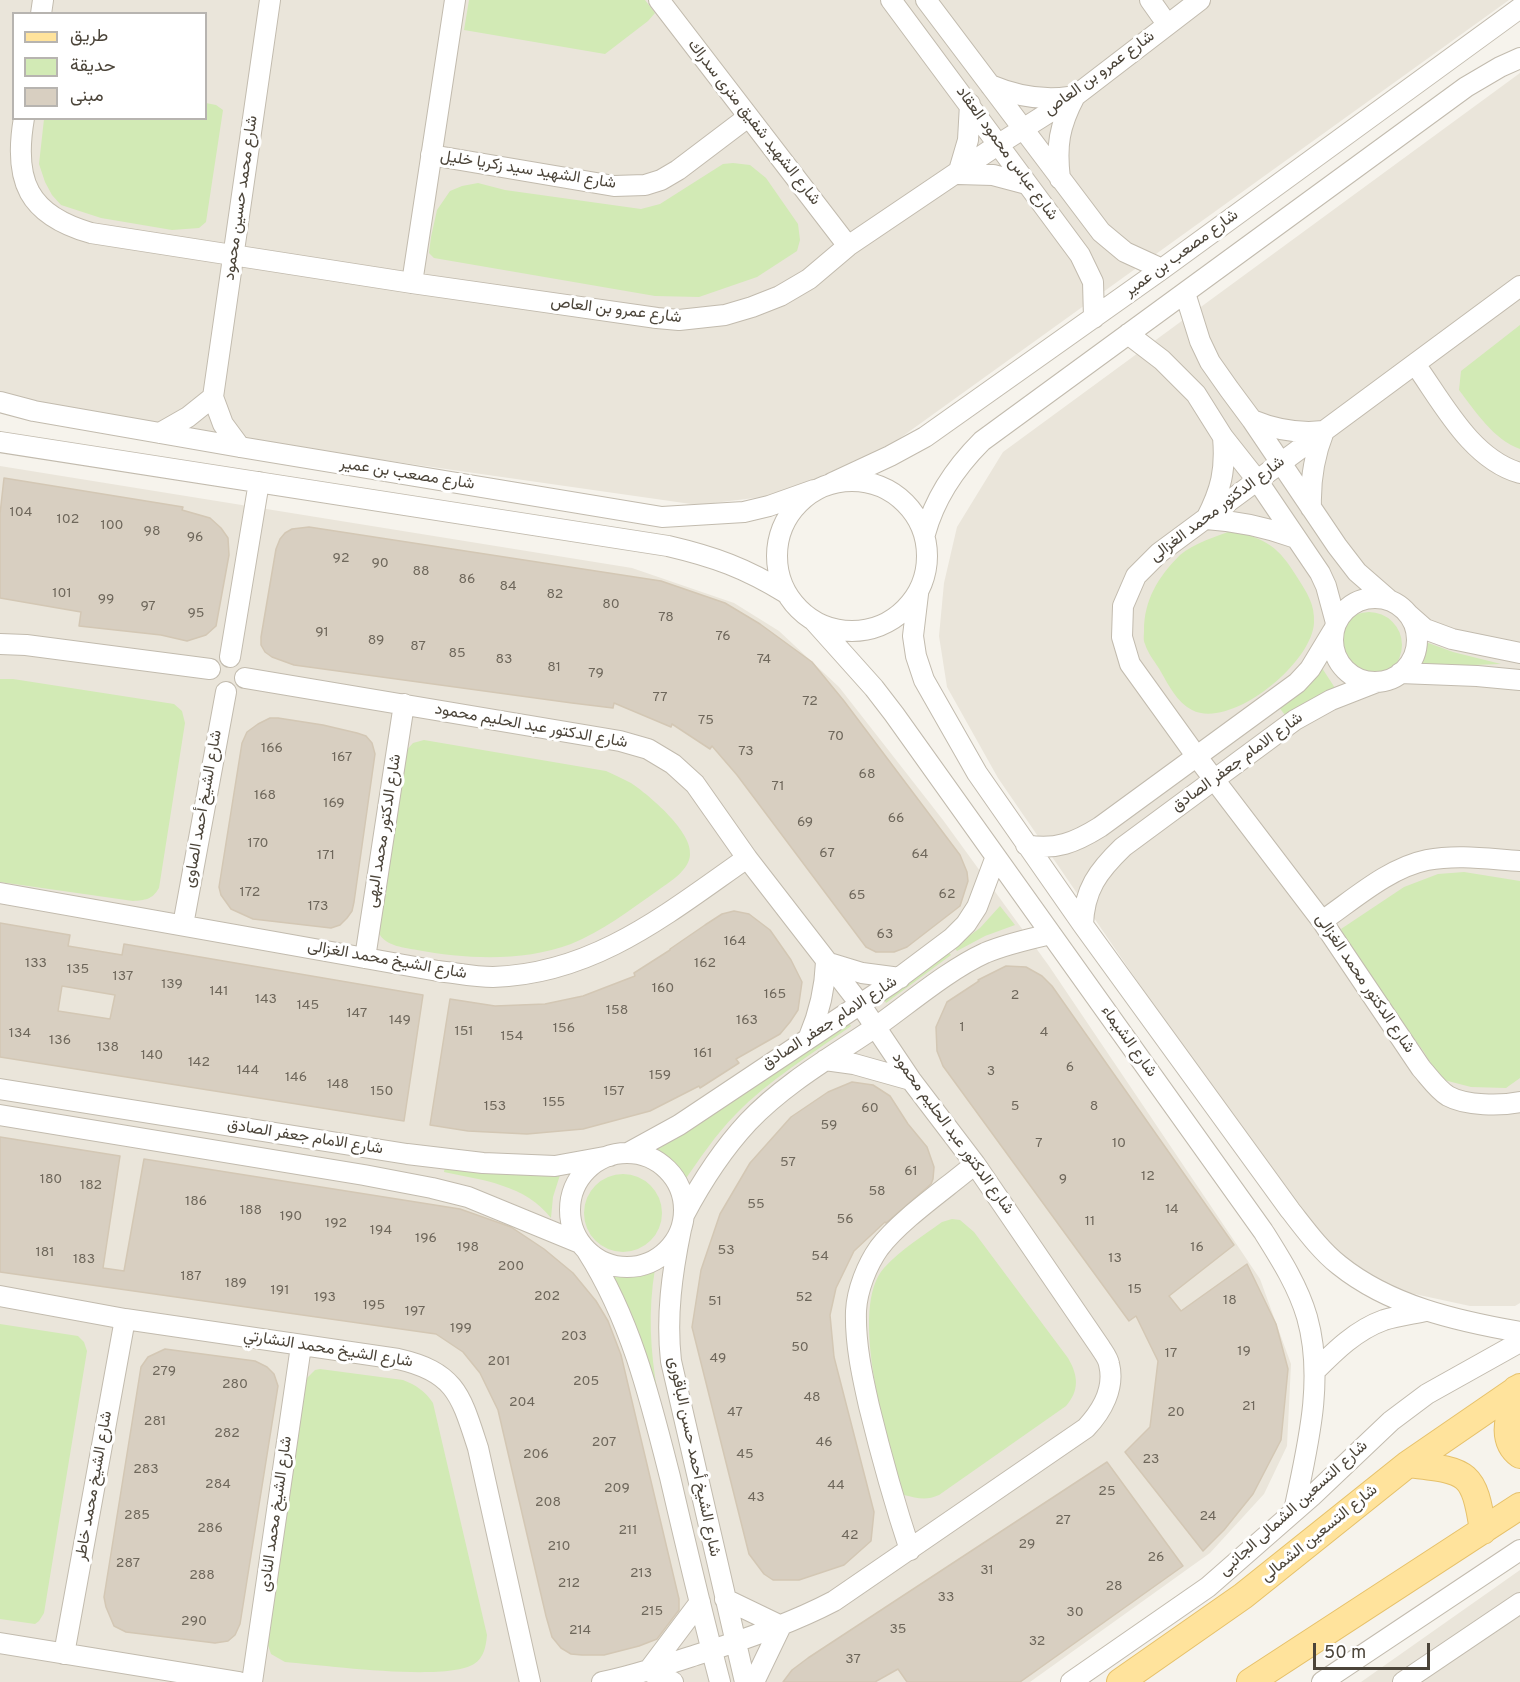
<!DOCTYPE html>
<html>
<head>
<meta charset="utf-8">
<style>
	body { margin:0 }
	#map { position:relative; width:1520px; height:1682px; overflow:hidden; background:#f6f3ec; font-family:Overpass,Vazirmatn,sans-serif }
	canvas { display:block }
	.legend { position:absolute; left:12px; top:12px; width:195px; height:108px; box-sizing:border-box; background:#fff; border:2px solid #b7b4b0; margin:0; padding:8px 10px; list-style:none; font-size:18px; color:#4b4439 }
	.legend li { display:flex; align-items:center; gap:12px; height:30px }
	.legend b { width:30px; border:2px solid #b7b4b0 }
	.scale { position:absolute; left:1313px; top:1643px; width:117px; height:27px; box-sizing:border-box; border:3px solid #4b4439; border-top:0; padding-left:8px; font-size:18px; line-height:21px; white-space:nowrap; color:#4b4439; -webkit-text-stroke:4px #fff; paint-order:stroke }
</style>
</head>
<body>
<div id="map">
<canvas width="1520" height="1682"></canvas>
<ul class="legend">
<li><b style="height:8px;background:#ffe39c"></b>طريق</li>
<li><b style="height:16px;background:#d2eab5"></b>حديقة</li>
<li><b style="height:16px;background:#d8cfc1"></b>مبنى</li>
</ul>
<div class="scale">50 m</div>
</div>
<script>
const context = document.querySelector('canvas').getContext('2d');
context.lineJoin = 'round';
function fill(path, color) {
  context.fillStyle = color;
  context.fill(path, 'evenodd');
}
function stroke(path, color, width, dash) {
  context.strokeStyle = color;
  context.lineWidth = width;
  context.lineCap = dash ? 'butt' : 'round';
  context.setLineDash(dash || []);
  context.stroke(path);
}
function label(font, color, halo, rows, align = 'center') {
  context.font = font + ' Overpass,Vazirmatn,sans-serif';
  context.lineWidth = 6;
  context.setLineDash([]);
  context.textBaseline = 'middle';
  context.strokeStyle = halo;
  context.fillStyle = color;
  for (const [text, x, y, turn = 0] of rows) {
    context.save();
    context.translate(x, y);
    context.rotate((+turn || 0) * Math.PI / 180);
    context.textAlign = isNaN(turn) ? turn : align;
    if (halo) context.strokeText(text, 0, 0);
    context.fillText(text, 0, 0);
    context.restore();
  }
}
fill(new Path2D(`
	M0 0H1509L871 459 794 493 698 505 33 410 0 400ZM14 14H206V118H14Z
	M1520 73V1303L1515 1306H1470L1396 1290 1327 1249 1301 1220 998 778 947 687 939 636 944 583 957 527 1003 452Z
	M0 466 632 568 734 603 779 631 839 687 943 820 1049 966 1260 1279 1291 1364 1287 1446 1264 1494 1210 1553 1030 1682H0Z
	M1520 1570V1682H1361Z`), '#eae5da');
fill(new Path2D(`
	M469 0H645L655 13 648 21 605 54 464 30Z
	M206 103 216 105 223 110 206 222 199 228 172 230 101 218 61 205 52 195 45 182 39 164 44 119 206 118Z
	M733 163 750 165 766 178 798 224 800 240 797 251 757 277 699 297 655 296 434 258 429 253 431 237 437 210 450 191 462 186 478 183 505 190 641 209 660 204 723 164Z
	M1520 325V449C1494 440 1475 411 1459 390L1461 371Z
	M1234 530C1268 541 1278 546 1297 577 1307 593 1315 604 1314 623 1312 663 1231 730 1192 710 1177 702 1169 686 1161 672 1156 663 1148 654 1145 644 1143 640 1144 635 1144 631 1144 600 1158 577 1180 555 1194 543 1217 536 1234 530Z
	M1336 645a33 33 0 1 1 66 0a33 33 0 1 1-66 0Z
	M1423 641 1453 652 1501 664 1417 667Z
	M1322 668 1335 688 1285 715 1278 706 1315 677Z
	M0 679H13L174 704 182 711 185 723 159 888C152 900 145 900 133 901L0 882Z
	M424 740 606 771C615 775 623 779 631 783 649 795 693 832 690 855 689 871 668 883 657 891 630 910 601 932 571 944 523 962 466 959 417 950 405 948 387 946 380 935 377 932 376 926 375 922L406 751 413 743Z
	M1464 872 1520 881V1078L1506 1088 1471 1087 1440 1079 1424 1052 1351 952 1341 929 1404 887 1438 874Z
	M1000 906 1015 925 985 936 957 951 954 947 980 928Z
	M948 951 951 955 886 1003 883 998Z
	M846 1018 851 1026C812 1054 769 1080 736 1114 715 1135 699 1160 682 1184L670 1166 653 1149 702 1121 737 1098Z
	M445 1166 560 1175 553 1197 551 1218C526 1185 482 1180 444 1172Z
	M584 1213a39 39 0 1 1 78 0a39 39 0 1 1-78 0Z
	M952 1219 960 1220 974 1232 1068 1358C1078 1375 1080 1390 1066 1406L939 1495C926 1501 917 1498 904 1495L897 1483C887 1434 848 1308 884 1268 900 1250 923 1236 942 1222Z
	M655 1269C648 1310 650 1352 658 1394H652L610 1274 645 1273Z
	M0 1324 78 1336 84 1342 87 1351 44 1613 39 1621 35 1624 0 1619Z
	M320 1369 403 1380C416 1385 425 1391 433 1403L487 1635C486 1646 484 1658 474 1664 446 1682 323 1665 285 1662L271 1654 266 1639 305 1380 315 1370Z`), '#d2eab5');
const building = new Path2D(`
	M4 478 183 507 182 510 210 518 221 528 228 538 229 555 216 626 206 635 187 641 161 635 79 626 81 612 0 598V514Z
	M309 527 661 581 725 603 760 624 812 662 844 701 960 855 967 872 968 881 960 906 907 947 894 952H876L866 947 737 775 712 746 710 749 672 724 671 727 614 703 613 708 572 703 294 665 272 657 265 652 261 645V637L276 549 280 539 285 533 292 529Z
	M270 718H278L323 725 357 733 366 736 372 743 375 754 354 902 352 911 347 918 340 925 331 928 253 919 231 909 221 895 219 887 242 743 247 732 258 724Z
	M734 911 749 914 770 930 791 960 802 982 798 1010 790 1022 780 1034 736 1059 739 1063 700 1088 699 1086 650 1111 583 1129 527 1134 468 1131 430 1125 450 999 495 1006 545 1004 583 996 635 976 634 973 670 950V949L705 925 722 914Z
	M0 923 70 935 68 946 122 955 124 944 423 995 404 1121 0 1057ZM62 986 115 995 110 1019 58 1011Z
	M1006 966 1026 967 1042 976 1052 986 1234 1245 1169 1296 1181 1311 1247 1264 1276 1324 1288 1369 1281 1440 1253 1494 1224 1530 1203 1551 1125 1452 1150 1427 1158 1361 1136 1316 1129 1321 943 1066 937 1051 936 1027 947 1002 979 981 978 980Z
	M852 1082 873 1085 890 1096 908 1124 927 1147 934 1167 933 1179 931 1184 886 1223 885 1222 854 1251 836 1288 830 1315 834 1357 874 1512 871 1541 844 1565 799 1580H773L764 1574 749 1554 692 1327 701 1270 720 1214 750 1163 791 1117 828 1092Z
	M0 1137 120 1156 103 1268 124 1271 144 1159 460 1209 511 1227 544 1249 573 1273 596 1301 608 1321 621 1355 679 1599V1610L657 1639 639 1646 604 1655H582L571 1654 561 1648 552 1637 546 1616 498 1410 480 1373 463 1352 436 1334 0 1272Z
	M165 1349 255 1361 267 1367 274 1374 278 1386 240 1624 235 1635 228 1641 215 1643 126 1632 114 1626 106 1607 104 1597 141 1367 148 1357Z
	M1107 1462 1183 1566 1020 1682H907L898 1669 875 1682H783L792 1670 808 1658Z`);
fill(building, '#d8cfc1');
stroke(building, '#d3c7b4', 1.5);
const minor = new Path2D(`
	M659 0 848 246
	M891 0 1080 255 1093 282 1094 318
	M926 0 1101 232 1125 252 1162 269
	M1150 0 1167 24
	M41 14 43 0
	M990 85C1016 96 1041 101 1069 97
	M970 104 968 140 958 174 993 175 1027 184
	M24 118C13 181 28 215 91 233L412 283 657 318 679 320 725 315 752 307 780 296 809 279 848 246 999 144 1075 96 1200 0
	M431 155 614 186 645 185 661 180 678 170 748 117
	M1060 179C1056 146 1059 126 1075 96
	M412 283 455 0
	M1520 286 1159 553 1136 576 1123 606 1122 637 1130 664 1197 757 1322 921 1421 1068C1429 1077 1438 1090 1448 1096 1466 1106 1501 1106 1520 1102
	M1185 293 1200 341 1210 362 1229 389 1252 420 1337 546 1357 572 1388 599
	M1128 334 1162 360 1196 394 1223 437 1257 480 1320 573 1326 586 1336 623
	M1415 364C1443 403 1471 459 1520 473
	M0 402 34 411 240 447 662 517 744 512 769 506 814 490
	M1252 420C1276 430 1298 434 1324 431 1314 456 1310 480 1311 508
	M160 433 188 417 213 397
	M1223 437C1226 470 1221 490 1206 519 1238 521 1266 527 1296 538
	M0 442 668 546C715 557 745 568 786 593
	M240 447 223 424 213 397 270 0
	M777 556a75 75 0 1 1 150 0a75 75 0 1 1-150 0Z
	M832 483 890 456 925 437 1162 269 1520 8
	M925 534C935 497 955 468 982 441L1466 87 1500 67 1520 58
	M918 594 913 636 916 656 924 680 977 773 1083 925 1290 1210C1305 1229 1320 1250 1339 1265 1390 1306 1457 1321 1520 1332
	M1333 640a42 42 0 1 1 84 0a42 42 0 1 1-84 0Z
	M1408 614 1425 629 1452 639 1520 653
	M814 621 874 688 894 714 1263 1231C1280 1258 1298 1286 1307 1317 1325 1381 1307 1448 1294 1511
	M0 644 26 645 210 669
	M230 657 259 482
	M1400 673 1477 676 1520 680
	M245 678 620 741 648 749 673 764 695 784 747 858 860 1004 911 1080 975 1164 1100 1347C1103 1352 1108 1358 1109 1364 1115 1388 1102 1411 1086 1428L834 1601C790 1624 744 1640 696 1655 665 1665 634 1676 602 1682
	M1026 845C1055 851 1076 842 1100 827L1297 683 1310 669 1333 631
	M0 893 438 971C456 973 475 977 493 977 595 974 668 913 747 858
	M1322 921C1353 900 1388 868 1427 860 1458 854 1489 859 1520 861
	M183 925 226 692
	M1083 925C1084 890 1098 871 1123 847L1295 720 1331 700 1377 682
	M365 958 404 704
	M809 1037C820 1011 825 989 826 962L862 973 900 978
	M825 1060 854 1064 911 1080
	M0 1089 407 1154 483 1163 555 1166 610 1156
	M0 1115 364 1175 432 1188 468 1197 580 1243
	M628 1153 679 1125 892 983 952 938 966 924 977 907 995 859
	M570 1210a57 57 0 1 1 114 0a57 57 0 1 1-114 0Z
	M684 1215C702 1181 722 1150 748 1122 786 1082 835 1055 880 1024 912 1001 950 969 985 953 1006 944 1029 939 1051 934
	M681 1229C672 1273 666 1316 671 1361L745 1682
	M587 1251C631 1320 650 1398 670 1477 686 1546 702 1614 720 1682
	M0 1296 125 1319 398 1359C456 1372 461 1396 478 1448L530 1682
	M1315 1371C1335 1351 1356 1330 1384 1320 1397 1316 1412 1314 1426 1311
	M910 1550C894 1502 881 1455 869 1406 862 1375 855 1343 856 1311 857 1290 867 1265 879 1248 901 1219 947 1188 975 1164
	M725 1599 781 1626 754 1682
	M0 1643 239 1682
	M64 1654 125 1319
	M252 1682 301 1346
	M673 1682 648 1671 700 1602
	M1071 1682 1208 1587 1312 1496 1391 1421 1427 1394 1520 1342
	M1322 1682 1520 1550
	M1403 1682 1520 1603`);
const major = new Path2D(`
	M1516 1389C1511 1411 1498 1439 1520 1455
	M1408 1464C1467 1471 1474 1470 1483 1531
	M1120 1682 1243 1596 1408 1464 1520 1387
	M1250 1682 1520 1506`);
stroke(minor, '#c2bbae', 22);
stroke(major, '#e6c16a', 28);
stroke(minor, '#fff', 20);
stroke(major, '#ffe39c', 26);
label('14px', '#6e675b', null, [
	["104",21,513],
	["102",68,520],
	["100",112,526],
	["98",152,532],
	["96",195,538],
	["92",341,559],
	["90",380,564],
	["88",421,572],
	["86",467,580],
	["84",508,587],
	["101",62,594],
	["82",555,595],
	["99",106,600],
	["80",611,605],
	["97",148,607],
	["95",196,614],
	["78",666,618],
	["91",322,633],
	["76",723,637],
	["89",376,641],
	["87",418,647],
	["85",457,654],
	["83",504,660],
	["74",764,660],
	["81",554,668],
	["79",596,674],
	["77",660,698],
	["72",810,702],
	["75",706,721],
	["70",836,737],
	["166",272,749],
	["73",746,752],
	["167",342,758],
	["68",867,775],
	["71",778,787],
	["168",265,796],
	["169",334,804],
	["66",896,819],
	["69",805,823],
	["170",258,844],
	["67",827,854],
	["64",920,855],
	["171",326,856],
	["172",250,893],
	["62",947,895],
	["65",857,896],
	["173",318,907],
	["63",885,935],
	["164",735,942],
	["133",36,964],
	["162",705,964],
	["135",78,970],
	["137",123,977],
	["139",172,985],
	["160",663,989],
	["141",219,992],
	["165",775,995],
	["2",1015,996],
	["143",266,1000],
	["145",308,1006],
	["158",617,1011],
	["147",357,1014],
	["149",400,1021],
	["163",747,1021],
	["1",962,1028],
	["156",564,1029],
	["151",464,1032],
	["4",1044,1033],
	["134",20,1034],
	["154",512,1037],
	["136",60,1041],
	["138",108,1048],
	["161",703,1054],
	["140",152,1056],
	["142",199,1063],
	["6",1070,1068],
	["144",248,1071],
	["3",991,1072],
	["159",660,1076],
	["146",296,1078],
	["148",338,1085],
	["150",382,1092],
	["157",614,1092],
	["155",554,1103],
	["153",495,1107],
	["5",1015,1107],
	["8",1094,1107],
	["60",870,1109],
	["59",829,1126],
	["7",1039,1144],
	["10",1119,1144],
	["57",788,1163],
	["61",911,1172],
	["12",1148,1177],
	["180",51,1180],
	["9",1063,1180],
	["182",91,1186],
	["58",877,1192],
	["186",196,1202],
	["55",756,1205],
	["14",1172,1210],
	["188",251,1211],
	["190",291,1217],
	["56",845,1220],
	["11",1090,1222],
	["192",336,1224],
	["194",381,1231],
	["196",426,1239],
	["198",468,1248],
	["16",1197,1248],
	["53",726,1251],
	["181",45,1253],
	["54",820,1257],
	["13",1115,1259],
	["183",84,1260],
	["200",511,1267],
	["187",191,1277],
	["189",236,1284],
	["15",1135,1290],
	["191",280,1291],
	["202",547,1297],
	["193",325,1298],
	["52",804,1298],
	["18",1230,1301],
	["51",715,1302],
	["195",374,1306],
	["197",415,1312],
	["199",461,1329],
	["203",574,1337],
	["50",800,1348],
	["19",1244,1352],
	["17",1171,1354],
	["49",718,1359],
	["201",499,1362],
	["279",164,1372],
	["205",586,1382],
	["280",235,1385],
	["48",812,1398],
	["204",522,1403],
	["21",1249,1407],
	["47",735,1413],
	["20",1176,1413],
	["281",155,1422],
	["282",227,1434],
	["207",604,1443],
	["46",824,1443],
	["206",536,1455],
	["45",745,1455],
	["23",1151,1460],
	["283",146,1470],
	["284",218,1485],
	["44",836,1486],
	["209",617,1489],
	["25",1107,1492],
	["43",756,1498],
	["208",548,1503],
	["285",137,1516],
	["24",1208,1517],
	["27",1063,1521],
	["286",210,1529],
	["211",628,1531],
	["42",850,1536],
	["29",1027,1545],
	["210",559,1547],
	["26",1156,1558],
	["287",128,1564],
	["31",987,1571],
	["213",641,1574],
	["288",202,1576],
	["212",569,1584],
	["28",1114,1587],
	["33",946,1598],
	["215",652,1612],
	["30",1075,1613],
	["290",194,1622],
	["35",898,1630],
	["214",580,1631],
	["32",1037,1642],
	["37",853,1660]
]);
label('16px', '#4b4439', '#fff', [
	["شارع عمرو بن العاص",1100,74,-36],
	["شارع الشهيد شفيق مترى سدراك",753,123,52],
	["شارع عباس محمود العقاد",1006,154,54],
	["شارع الشهيد سيد زكريا خليل",528,171,9],
	["شارع محمد حسين محمود",242,198,-82],
	["شارع مصعب بن عمير",1182,254,-36],
	["شارع عمرو بن العاص",616,311,7],
	["شارع مصعب بن عمير",407,475,9],
	["شارع الدكتور محمد الغزالى",1218,510,-37],
	["شارع الدكتور عبد الحليم محمود",531,727,10],
	["شارع الامام جعفر الصادق",1238,763,-36],
	["شارع الشيخ أحمد الصاوى",204,809,-80],
	["شارع الدكتور محمد البهى",385,831,-81],
	["شارع الشيخ محمد الغزالى",387,961,10],
	["شارع الدكتور محمد الغزالى",1364,984,56],
	["شارع الامام جعفر الصادق",830,1024,-33],
	["شارع الشيماء",1128,1042,54],
	["شارع الدكتور عبد الحليم محمود",952,1134,54],
	["شارع الامام جعفر الصادق",305,1138,9],
	["شارع الشيخ محمد النشارتي",328,1350,9],
	["شارع الشيخ أحمد حسن الباقورى",693,1457,78],
	["شارع الشيخ محمد خاطر",95,1486,-80],
	["شارع التسعين الشمالى الجانبى",1294,1509,-42],
	["شارع الشيخ محمد النادى",277,1514,-82],
	["شارع التسعين الشمالى",1320,1534,-39]
]);
</script>
</body>
</html>
